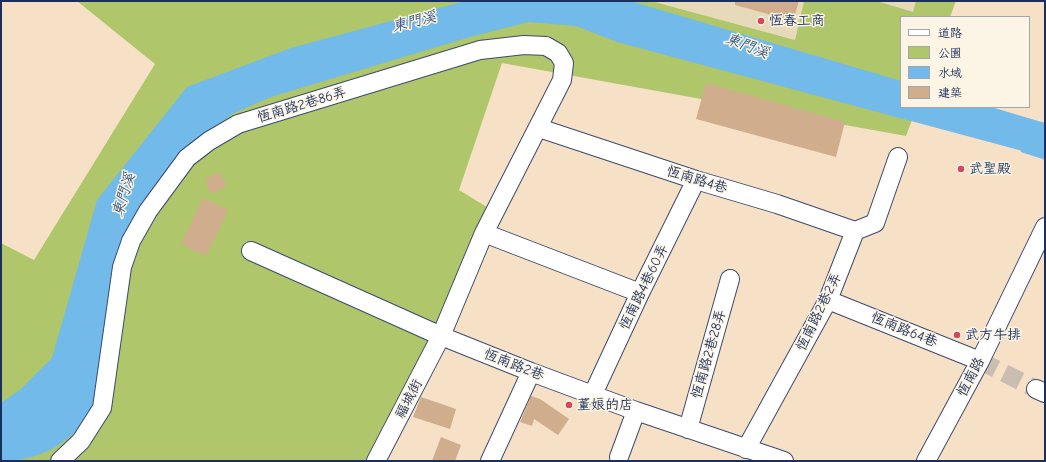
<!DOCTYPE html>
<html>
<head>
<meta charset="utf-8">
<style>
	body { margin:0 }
	#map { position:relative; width:1046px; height:462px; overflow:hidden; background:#f6e1c6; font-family:"Comic Neue","LXGW WenKai TC",sans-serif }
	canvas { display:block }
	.frame { position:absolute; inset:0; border:2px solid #1b2f5e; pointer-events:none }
	.legend { position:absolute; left:900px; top:16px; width:130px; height:92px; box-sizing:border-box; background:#fcf5e5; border:1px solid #a2a6af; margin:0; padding:5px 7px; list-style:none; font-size:12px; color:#1b2f5e }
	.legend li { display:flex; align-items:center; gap:8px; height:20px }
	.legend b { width:20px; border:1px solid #a2a6af }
</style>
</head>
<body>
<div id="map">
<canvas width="1046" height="462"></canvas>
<div class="frame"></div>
<ul class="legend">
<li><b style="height:5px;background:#fff"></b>道路</li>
<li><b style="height:11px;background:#afc66b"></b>公園</li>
<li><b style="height:11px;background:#71bae9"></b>水域</li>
<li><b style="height:11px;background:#d0ad8c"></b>建築</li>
</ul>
</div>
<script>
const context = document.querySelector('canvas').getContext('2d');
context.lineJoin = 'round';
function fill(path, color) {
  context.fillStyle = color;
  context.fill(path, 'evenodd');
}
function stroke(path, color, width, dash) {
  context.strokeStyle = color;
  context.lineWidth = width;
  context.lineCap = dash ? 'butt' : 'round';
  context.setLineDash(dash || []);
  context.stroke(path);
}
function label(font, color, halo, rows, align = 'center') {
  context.font = font + ' "Comic Neue","LXGW WenKai TC",sans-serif';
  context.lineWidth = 3;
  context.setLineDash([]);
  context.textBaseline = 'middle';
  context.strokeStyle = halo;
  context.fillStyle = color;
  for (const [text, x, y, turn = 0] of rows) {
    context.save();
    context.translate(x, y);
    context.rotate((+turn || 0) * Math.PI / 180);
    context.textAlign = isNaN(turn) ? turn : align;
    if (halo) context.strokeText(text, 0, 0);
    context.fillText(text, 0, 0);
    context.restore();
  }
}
fill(new Path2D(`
	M651 1H804L795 40Z
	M877 1H916L913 12Z`), '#e7daba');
fill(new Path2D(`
	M77 1H651L795 40 804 1H877L913 12 916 1H956L950 17H901V107H917L906 136 502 63 459 190 495 212 374 461H1V243L34 260 155 64Z`), '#afc66b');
fill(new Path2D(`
	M465 1H630L901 81V107H991L1045 123V157L617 42 576 26 529 22 470 37 271 97 232 114 200 140 143 202 132 224C125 258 118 292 112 326 106 353 104 385 91 409 73 444 39 461 1 461V403L21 389 52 358 97 200 187 87 291 48Z`), '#71bae9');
stroke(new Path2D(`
	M1023 150 1045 157`), '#71bae9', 5);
fill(new Path2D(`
	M735 1H799L793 21 735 5Z
	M706 83 845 122 836 157 696 119Z
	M220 172 226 187 211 194 205 179Z
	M203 198 228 210 206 256 181 244Z
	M531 396 540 399 569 419 558 435 534 419 532 426 520 422Z
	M421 397 456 409 450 429 413 417Z
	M441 437 461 445 455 461H432Z`), '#d0ad8c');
stroke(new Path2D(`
	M980 361 1036 389`), '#cabdb1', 18, [18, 9]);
const minor = new Path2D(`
	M539 128 696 180 777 204 855 231
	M484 233 640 293
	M251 251 441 336 531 372 636 411 784 461
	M828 300 980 361
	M1036 389 1045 393
	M593 394 640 293 696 180
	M688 429 730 279
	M746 449 828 300 855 231 875 223 898 157
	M619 457 636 411
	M60 461 81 441 102 408 122 267 131 241 148 211 187 158 209 141 238 124 480 50 524 45 546 46 558 53 564 63 562 80 484 233 441 336 376 461
	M490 461 531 372
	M926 461 980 361 1045 227`);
stroke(minor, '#3c4a6e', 20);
stroke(minor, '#fff', 18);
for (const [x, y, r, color] of [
	[761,21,4,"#d1495b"],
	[961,169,4,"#d1495b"],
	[957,335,4,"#d1495b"],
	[569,405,4,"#d1495b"]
]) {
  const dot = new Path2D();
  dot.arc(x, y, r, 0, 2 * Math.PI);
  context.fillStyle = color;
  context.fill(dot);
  stroke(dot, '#fcf5e5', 1.5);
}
label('14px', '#1b2f5e', '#fcf5e5', [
	["恆春工商",769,21],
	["武聖殿",969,169],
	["武方牛排",965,335],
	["董娘的店",577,405]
], 'left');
label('14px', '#1b2f5e', '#fcf5e5', [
	["恆南路2巷86弄",302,105,-17],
	["恆南路4巷",697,180,17],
	["恆南路4巷60弄",644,287,-64],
	["恆南路2巷2弄",819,312,-64],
	["恆南路64巷",904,330,22],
	["恆南路2巷28弄",709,354,-74],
	["恆南路2巷",514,365,21],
	["恆南路",971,377,-62],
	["福城街",409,399,-62]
]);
label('italic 15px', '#355988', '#fcf5e5', [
	["東門溪",414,22,-14],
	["東門溪",747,46,21],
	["東門溪",124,195,-73]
]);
</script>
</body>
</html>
